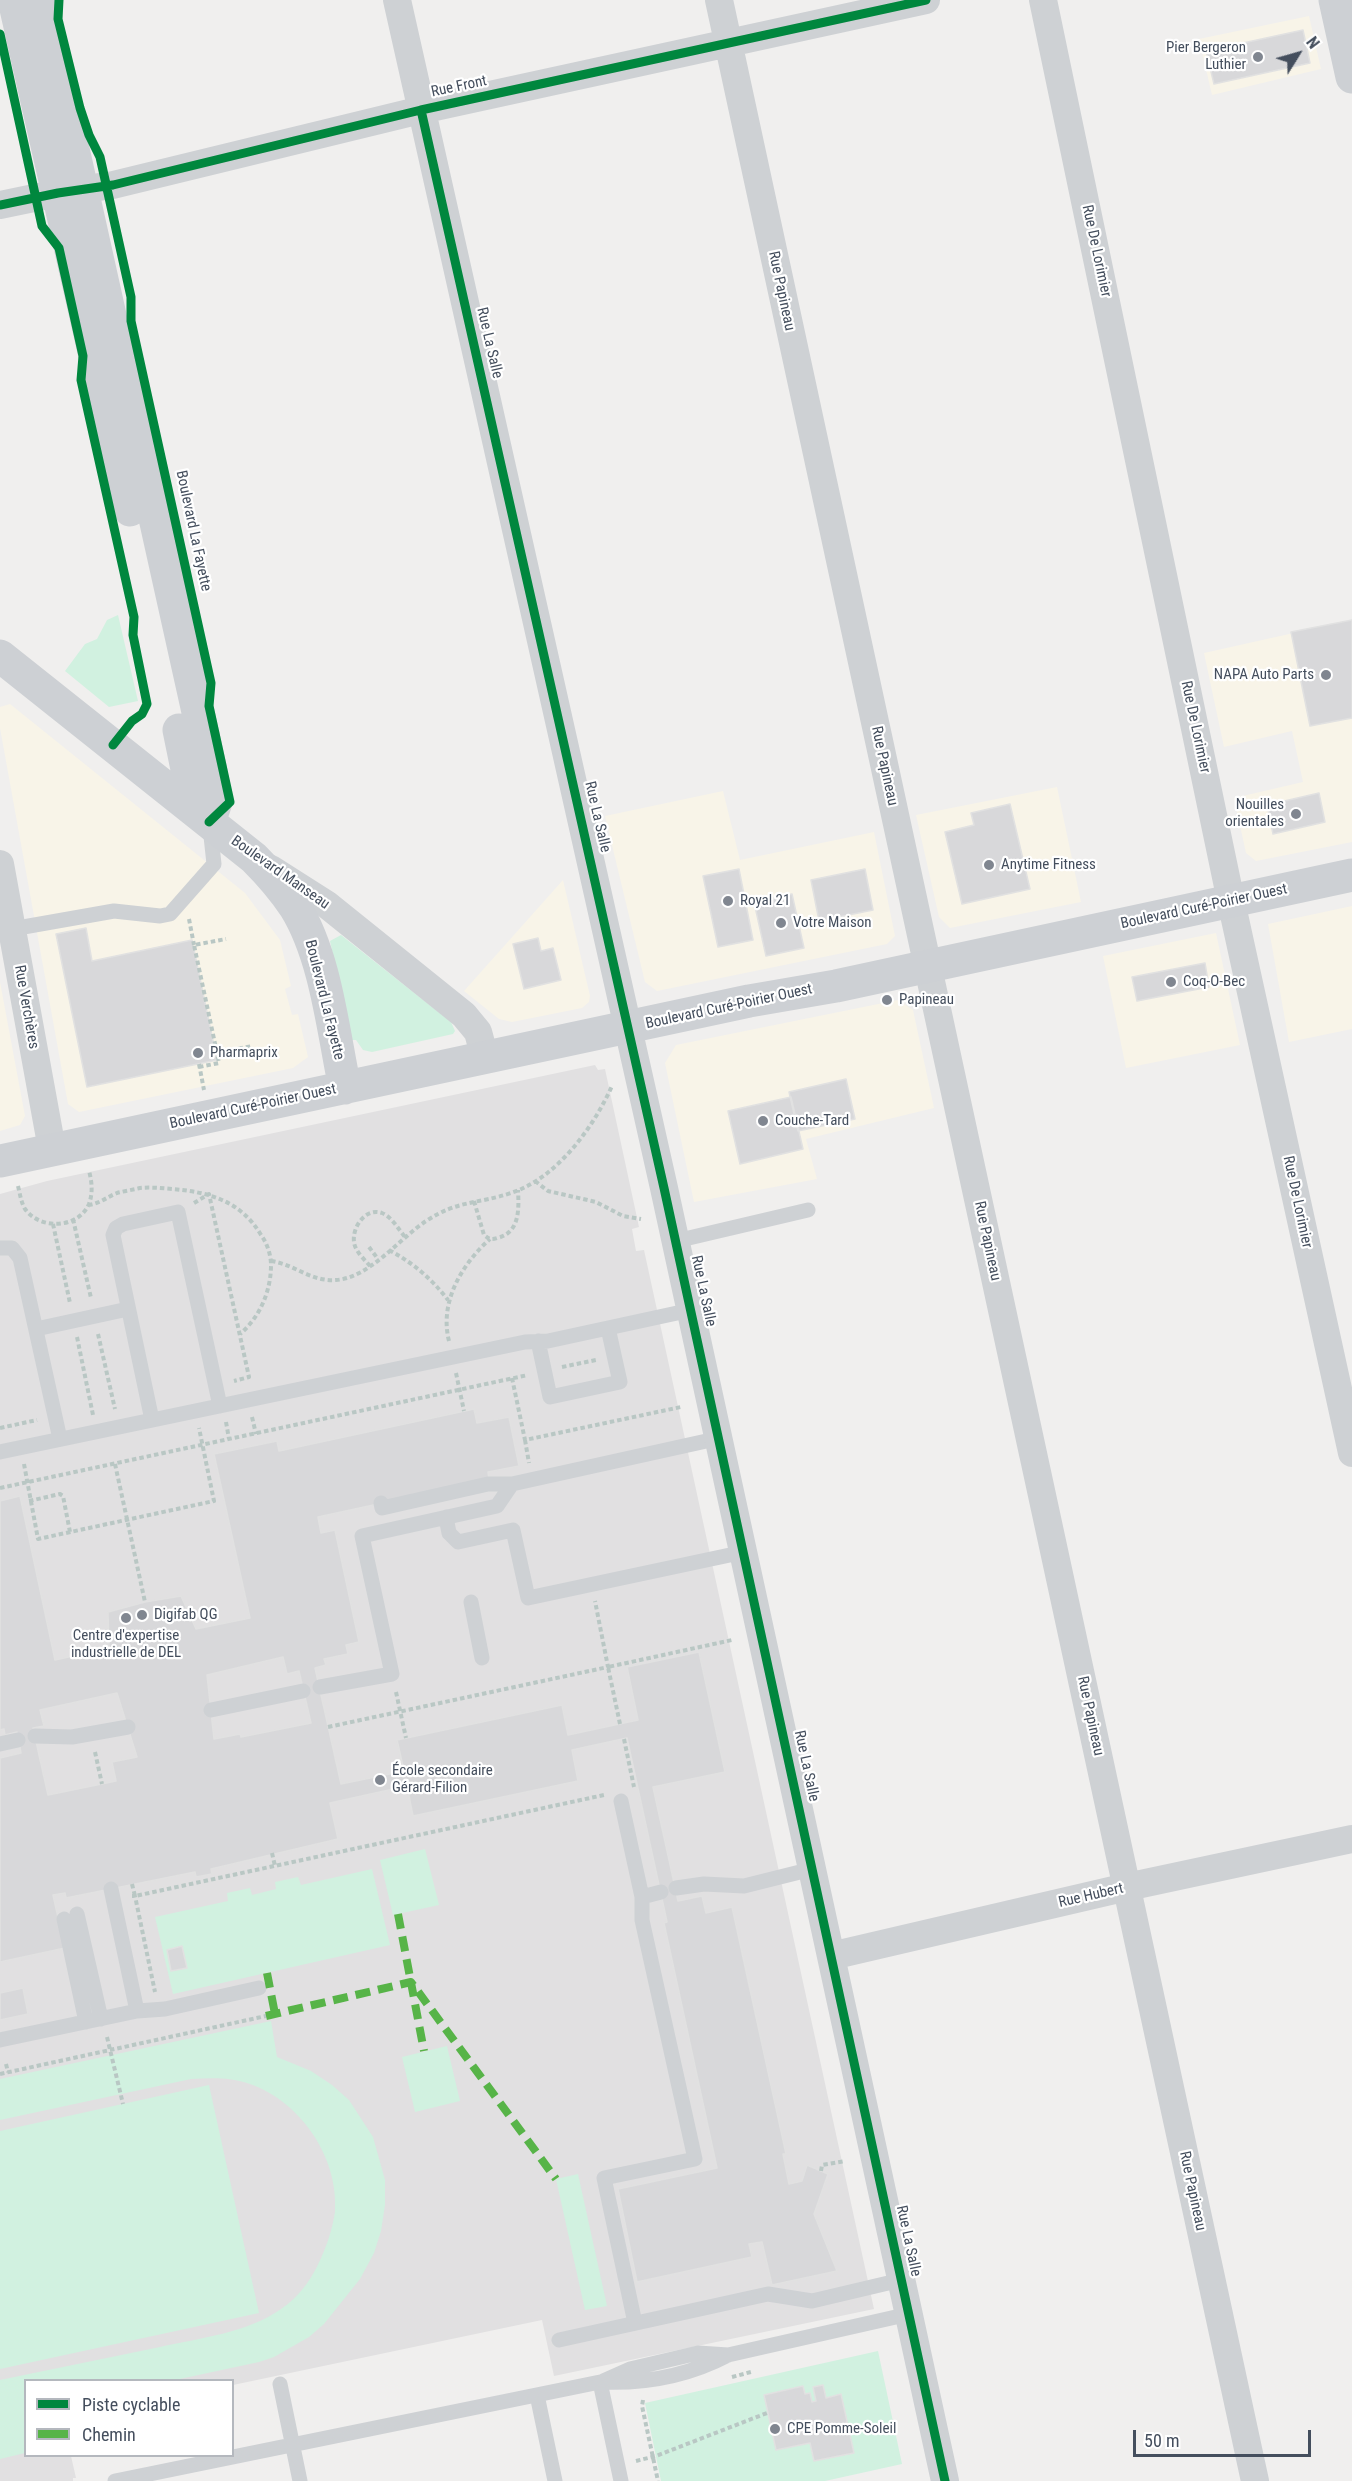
<!DOCTYPE html>
<html>
<head>
<meta charset="utf-8">
<style>
	body { margin:0 }
	#map { position:relative; width:1352px; height:2481px; overflow:hidden; background:#f0efee; font-family:"Roboto Condensed",sans-serif }
	canvas { display:block }
	.legend { position:absolute; left:24px; top:2379px; width:210px; height:78px; box-sizing:border-box; background:#fff; border:2px solid #b4b8be; margin:0; padding:8px 10px; list-style:none; font-size:18px; color:#444e5d }
	.legend li { display:flex; align-items:center; gap:12px; height:30px }
	.legend b { width:30px; border:2px solid #b4b8be }
	.north { position:absolute; left:1268px; top:24px; width:60px; height:60px; -webkit-text-stroke:4px #fff; paint-order:stroke; rotate:53deg; font-size:16px; font-weight:700; line-height:24px; text-align:center; color:#444e5d }
	.north::after { content:''; display:block; margin:auto; width:21px; height:27px; background:#444e5d; clip-path:polygon(50% 0,100% 100%,50% 72%,0 100%) }
	.scale { position:absolute; left:1133px; top:2430px; width:178px; height:27px; box-sizing:border-box; border:3px solid #444e5d; border-top:0; padding-left:8px; font-size:18px; line-height:21px; white-space:nowrap; color:#444e5d; -webkit-text-stroke:4px #fff; paint-order:stroke }
</style>
</head>
<body>
<div id="map">
<canvas width="1352" height="2481"></canvas>
<ul class="legend">
<li><b style="height:8px;background:#00873e"></b>Piste cyclable</li>
<li><b style="height:8px;background:#57b448"></b>Chemin</li>
</ul>
<div class="north">N</div>
<div class="scale">50 m</div>
</div>
<script>
const context = document.querySelector('canvas').getContext('2d');
context.lineJoin = 'round';
function fill(path, color) {
  context.fillStyle = color;
  context.fill(path, 'evenodd');
}
function stroke(path, color, width, dash) {
  context.strokeStyle = color;
  context.lineWidth = width;
  context.lineCap = dash ? 'butt' : 'round';
  context.setLineDash(dash || []);
  context.stroke(path);
}
function label(font, color, halo, rows, align = 'center') {
  context.font = font + ' "Roboto Condensed",sans-serif';
  context.lineWidth = 4.5;
  context.setLineDash([]);
  context.textBaseline = 'middle';
  context.strokeStyle = halo;
  context.fillStyle = color;
  for (const [text, x, y, turn = 0] of rows) {
    context.save();
    context.translate(x, y);
    context.rotate((+turn || 0) * Math.PI / 180);
    context.textAlign = isNaN(turn) ? turn : align;
    if (halo) context.strokeText(text, 0, 0);
    context.fillText(text, 0, 0);
    context.restore();
  }
}
fill(new Path2D(`
	M1309 16 1321 69 1212 95 1199 39Z
	M1352 620V842L1256 861 1246 853 1234 798 1303 782 1292 731 1224 747 1204 653Z
	M10 704 245 893 280 940 291 986 285 989 292 1015 298 1014 308 1057 293 1068 79 1112 68 1104 0 728V707Z
	M1057 787 1081 902 950 928 939 917 916 815Z
	M723 791 740 860 874 832 895 936 887 944 657 991 645 982 605 816Z
	M563 880 590 996 589 1002 582 1008 512 1022 499 1019 464 991Z
	M1352 906V1029L1289 1042 1268 924Z
	M1216 933 1240 1045 1126 1068 1103 956Z
	M0 982 25 1116 20 1125 0 1131Z
	M898 1000 913 1010 934 1108 806 1139 817 1179 694 1202 665 1063 676 1045Z`), '#f8f4e8');
fill(new Path2D(`
	M595 1065 598 1070 605 1069 639 1227 632 1229 636 1251 644 1250 874 2309 554 2376 542 2320 233 2385 232 2380H26V2456H71L76 2478H73V2481H0V1194L47 1181Z`), '#e1e0e1');
fill(new Path2D(`
	M118 615 138 701 109 707 65 671 85 644 97 639 107 620Z
	M341 935 451 1022 455 1031 453 1034 372 1052 363 1050 356 1040H351L330 941Z
	M425 1849 439 1905 393 1915 380 1860Z
	M372 1869 390 1945 173 1994 155 1917 228 1901 227 1893 250 1888 252 1895 276 1889 275 1882 298 1877 301 1885Z
	M271 2021 277 2057 311 2071 332 2085 349 2100 373 2137 385 2180V2205L381 2231 374 2253 360 2279 324 2324 309 2337 274 2357 259 2362 175 2380H26L25 2453 0 2459V2380C53 2369 107 2358 160 2347 200 2338 247 2333 281 2309 302 2295 315 2274 324 2251 329 2239 333 2225 335 2212 339 2158 301 2102 250 2084 231 2077 211 2078 191 2079L0 2120V2079Z
	M447 2046 460 2101 415 2112 402 2057Z
	M209 2085 259 2313 0 2369V2131Z
	M578 2174 607 2306 585 2310 556 2179Z
	M878 2351 902 2464 825 2481H661L645 2403ZM823 2385 826 2398 841 2395 854 2453 815 2461 810 2443 776 2450 764 2395 802 2386 805 2394 810 2393 812 2402 816 2401 814 2387Z`), '#d1f1e0');
const building = new Path2D(`
	M1303 30 1310 63 1214 84 1206 51Z
	M1352 620V718L1310 726 1291 632Z
	M1319 793 1325 822 1273 834 1267 805Z
	M1010 804 1030 889 962 904 945 832 974 825 971 813Z
	M739 869 753 940 718 947 703 876Z
	M865 869 873 910 819 921 811 880Z
	M792 894 804 948 766 956 754 902Z
	M86 928 92 961 192 940 217 1060 87 1087 56 934Z
	M538 938 541 951 553 948 561 980 524 989 513 944Z
	M1205 963 1209 987 1137 1001 1132 977Z
	M846 1079 855 1119 798 1131 789 1092Z
	M791 1097 803 1149 740 1164 728 1111Z
	M474 1409 477 1423 509 1417 519 1466 488 1472 489 1480 318 1517 321 1533 335 1530 359 1642 346 1645 348 1654 324 1659 326 1665 315 1668 341 1784 404 1771 397 1740 562 1705 568 1735 638 1720 627 1667 699 1652 725 1772 653 1787 678 1901 702 1896 706 1913 732 1907 786 2154H783L789 2184 802 2181 807 2165 828 2174 814 2214 837 2271 772 2285 762 2242 749 2244 752 2257 637 2282 618 2189 717 2168 664 1923 667 1922 664 1908 627 1738 572 1750 578 1781 413 1816 407 1786 330 1803 338 1839 211 1869 212 1874 196 1877 195 1872 66 1898 65 1893 53 1895 65 1948 0 1962V1758L21 1753 17 1732 5 1735 4 1729 0 1730V1501L20 1496 55 1660 109 1648 108 1612 145 1602 181 1596 196 1629 250 1618 214 1454 277 1441 279 1451ZM283 1657 287 1674 299 1671 311 1723 241 1737 240 1734 214 1739 207 1675ZM117 1693 137 1757 112 1762 116 1781 48 1795 33 1728 44 1726 40 1710Z
	M182 1946 187 1968 171 1971 167 1950Z
	M23 1988 28 2014 0 2020V1993Z
	M823 2385 826 2398 841 2394 854 2453 814 2461 810 2443 776 2450 764 2395 803 2386 805 2394 810 2393 812 2402 816 2401 813 2387Z`);
fill(building, '#d8d8da');
stroke(building, '#e1e1e1', 1.5);
stroke(new Path2D(`
	M189 919 194 945
	M217 1053 194 945 226 939
	M199 1064 204 1090
	M199 1067 219 1063 217 1053 252 1046
	M535 1181 548 1191 596 1202 623 1216 641 1219
	M18 1186C20 1194 21 1202 25 1209 40 1230 78 1229 89 1204 93 1193 92 1182 89 1171
	M474 1201 484 1235C489 1239 491 1240 497 1238 520 1233 519 1209 518 1190
	M194 1203 209 1194 249 1377 234 1381
	M88 1205C99 1204 107 1197 117 1193 124 1191 132 1190 140 1188 150 1187 161 1188 172 1189 209 1192 241 1201 261 1235 267 1243 271 1255 271 1265 271 1291 260 1317 240 1334
	M73 1219 91 1298
	M53 1224 70 1303
	M369 1247 378 1259
	M389 1250C413 1263 431 1278 448 1300
	M271 1261C294 1264 311 1282 336 1280 369 1278 399 1239 426 1221 458 1200 478 1204 511 1193 557 1178 593 1128 612 1086
	M370 1266C364 1259 355 1251 354 1242 352 1227 366 1207 382 1213 392 1217 399 1230 405 1237
	M98 1334 115 1409
	M77 1337 93 1415
	M449 1341C439 1302 462 1264 490 1239
	M562 1367 596 1360
	M456 1373 464 1411
	M512 1378 525 1440 681 1407
	M252 1417 256 1434
	M226 1422 229 1439
	M0 1428 37 1420
	M525 1440 529 1463
	M24 1464 38 1539 214 1501 199 1428
	M115 1464 145 1602
	M0 1488 528 1375
	M29 1501 60 1494 63 1496 70 1532
	M396 1692 406 1738
	M620 1724 608 1667 732 1640
	M328 1727 608 1667 595 1601
	M624 1739 634 1787
	M95 1752 102 1784
	M272 1853 275 1866
	M132 1884 135 1896 604 1795
	M132 1896H135L155 1992
	M107 2037 123 2104
	M6 2064 8 2072
	M0 2074 266 2016
	M821 2171 822 2165 845 2161
	M732 2377 751 2372
	M643 2400 642 2406 658 2481
	M636 2461 656 2456 767 2413`), '#b9c7c4', 4, [4.5, 3]);
stroke(new Path2D(`
	M12 929 114 911 160 916 170 914 214 864 210 827
	M676 1241 808 1210
	M0 1248H12L20 1258 60 1439
	M36 1329 128 1309
	M538 1341 550 1397 620 1382 608 1328
	M152 1420 113 1235 116 1228 123 1224 178 1212 220 1406
	M0 1452 525 1342 548 1341 691 1310
	M381 1503 382 1508 488 1484H512
	M446 1517 449 1533 458 1542 513 1530 528 1598 744 1552
	M471 1602 482 1658
	M320 1687 392 1674 362 1536 497 1506 512 1484 720 1438
	M211 1710 303 1691
	M35 1736 72 1737 128 1727
	M0 1744 18 1740
	M621 1801 642 1897V1920L695 2159 604 2178 635 2323
	M676 1888 704 1884 744 1886 812 1869
	M642 1897 661 1892
	M77 1914 101 2019
	M64 1919 86 2022
	M137 2011 165 2009 259 1988
	M0 2040 137 2011 111 1889
	M559 2340 768 2294 812 2301 901 2280
	M603 2381 630 2369 698 2353 728 2355
	M600 2382 621 2481
	M280 2384 300 2481
	M537 2395 555 2481
	M115 2481 600 2382C645 2384 688 2376 728 2355L909 2314`), '#ced1d4', 15);
stroke(new Path2D(`
	M397 0 664 1188 945 2481
	M719 0 1255 2481
	M1043 0 1231 901 1352 1453
	M0 205 58 193 113 185 421 110 926 0
	M0 864 52 1149
	M271 869 326 904 464 1015 478 1032 485 1058
	M831 1956 1127 1887 1352 1839`), '#ced1d4', 28);
stroke(new Path2D(`
	M14 0 130 510
	M40 0 210 766 216 802 209 822
	M1335 0 1352 77
	M0 656 254 858C269 873 283 889 295 907 326 957 333 1031 345 1088
	M179 730 189 779 183 801
	M0 1161 749 1001 836 986 1352 875`), '#cdd0d4', 33);
stroke(new Path2D(`
	M398 1914 424 2051
	M267 1973 275 2014
	M266 2016 411 1982 556 2179`), '#57b448', 8, [15, 8]);
stroke(new Path2D(`
	M59 0 58 19 80 108 89 135 100 157 131 297V321L211 683 209 706 230 802 209 822
	M0 34 42 226 59 248 83 356 81 380 134 617 133 635 147 704 142 714 132 721 113 745
	M421 110 664 1188 945 2481
	M0 205 58 193 113 185 421 110 926 0`), '#00873e', 9);
for (const [x, y, r, color] of [
	[1258,57,6,"#808690"],
	[1326,675,6,"#808690"],
	[1296,814,6,"#808690"],
	[989,865,6,"#808690"],
	[728,901,6,"#808690"],
	[781,923,6,"#808690"],
	[1171,982,6,"#808690"],
	[887,1000,6,"#808690"],
	[198,1053,6,"#808690"],
	[763,1121,6,"#808690"],
	[142,1615,6,"#808690"],
	[126,1618,6,"#808690"],
	[380,1780,6,"#808690"],
	[775,2429,6,"#808690"]
]) {
  const dot = new Path2D();
  dot.arc(x, y, r, 0, 2 * Math.PI);
  context.fillStyle = color;
  context.fill(dot);
  stroke(dot, '#fff', 2);
}
label('15px', '#444e5d', '#fff', [
	["Pier Bergeron",1246,48,"right"],
	["Luthier",1246,65,"right"],
	["NAPA Auto Parts",1314,675,"right"],
	["Nouilles",1284,805,"right"],
	["orientales",1284,822,"right"],
	["Anytime Fitness",1001,865],
	["Royal 21",740,901],
	["Votre Maison",793,923],
	["Coq-O-Bec",1183,982],
	["Papineau",899,1000],
	["Pharmaprix",210,1053],
	["Couche-Tard",775,1121],
	["Digifab QG",154,1615],
	["Centre d'expertise",126,1636,"center"],
	["industrielle de DEL",126,1653,"center"],
	["École secondaire",392,1771],
	["Gérard-Filion",392,1788],
	["CPE Pomme-Soleil",787,2429]
], 'left');
label('15px', '#444e5d', '#fff', [
	["Rue Front",459,87,-12],
	["Rue De Lorimier",1096,251,78],
	["Rue Papineau",781,291,78],
	["Rue La Salle",489,343,77],
	["Boulevard La Fayette",193,531,78],
	["Rue De Lorimier",1195,727,78],
	["Rue Papineau",884,766,78],
	["Rue La Salle",597,817,77],
	["Boulevard Manseau",280,873,35],
	["Boulevard Curé-Poirier Ouest",1204,907,-12],
	["Boulevard La Fayette",324,1000,76],
	["Rue Verchères",26,1007,80],
	["Boulevard Curé-Poirier Ouest",729,1007,-12],
	["Boulevard Curé-Poirier Ouest",253,1107,-12],
	["Rue De Lorimier",1297,1202,78],
	["Rue Papineau",987,1241,78],
	["Rue La Salle",703,1291,78],
	["Rue Papineau",1090,1716,78],
	["Rue La Salle",806,1766,78],
	["Rue Hubert",1091,1896,-13],
	["Rue Papineau",1192,2191,78],
	["Rue La Salle",908,2241,78]
]);
</script>
</body>
</html>
